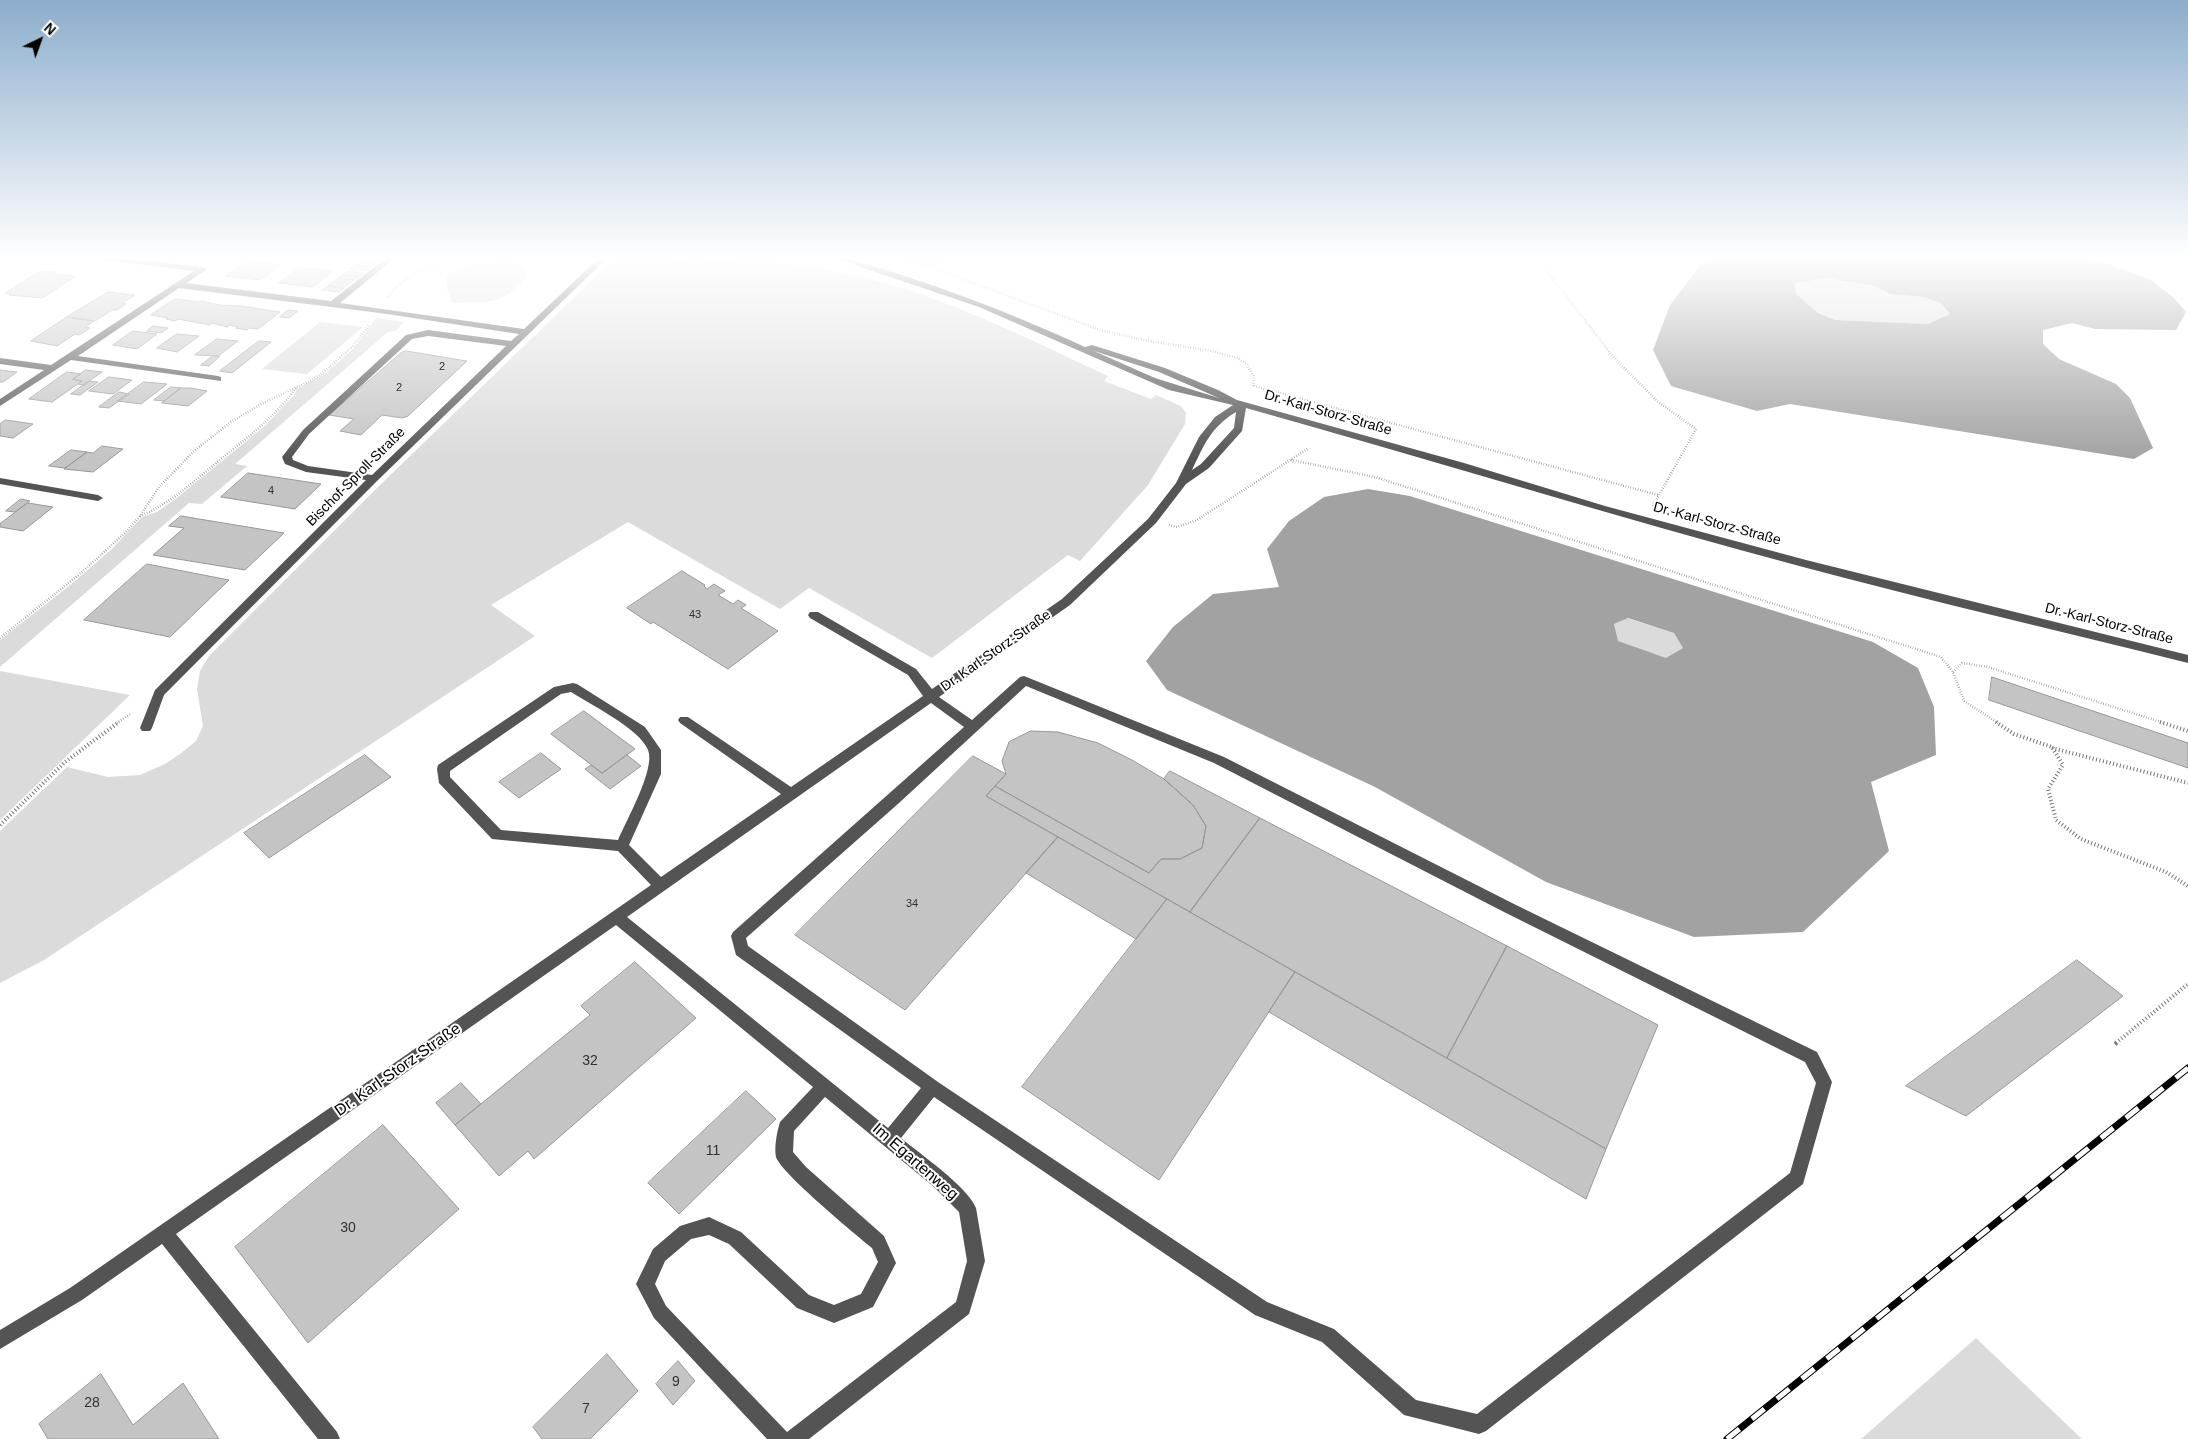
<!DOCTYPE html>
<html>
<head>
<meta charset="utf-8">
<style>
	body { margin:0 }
	#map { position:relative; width:2188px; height:1439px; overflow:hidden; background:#fff; font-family:Helvetica,sans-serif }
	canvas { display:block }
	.north { position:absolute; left:15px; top:15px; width:50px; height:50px; -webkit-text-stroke:4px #fff; paint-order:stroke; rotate:42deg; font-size:14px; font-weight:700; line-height:20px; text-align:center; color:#000 }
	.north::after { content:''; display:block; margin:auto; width:18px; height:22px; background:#000; clip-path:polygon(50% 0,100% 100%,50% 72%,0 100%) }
</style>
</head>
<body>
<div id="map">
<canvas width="2188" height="1439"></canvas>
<div class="north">N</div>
</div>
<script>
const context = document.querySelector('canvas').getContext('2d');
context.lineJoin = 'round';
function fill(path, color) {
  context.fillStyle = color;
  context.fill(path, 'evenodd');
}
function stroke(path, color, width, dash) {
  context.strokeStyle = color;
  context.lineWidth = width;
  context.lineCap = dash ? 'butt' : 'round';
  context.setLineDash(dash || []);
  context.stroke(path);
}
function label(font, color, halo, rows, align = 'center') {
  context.font = font + ' Helvetica,sans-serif';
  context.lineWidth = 4;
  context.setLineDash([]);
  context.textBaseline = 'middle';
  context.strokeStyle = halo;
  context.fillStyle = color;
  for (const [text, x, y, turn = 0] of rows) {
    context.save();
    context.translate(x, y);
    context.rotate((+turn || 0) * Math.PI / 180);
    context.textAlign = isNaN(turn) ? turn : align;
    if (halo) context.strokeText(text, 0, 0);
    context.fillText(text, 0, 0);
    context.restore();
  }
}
fill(new Path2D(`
	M615 258C705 258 797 258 885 283 960 304 1037 343 1108 376L1104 381 1151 399 1156 395 1181 406 1186 413 1185 424 1148 485 1080 561 1068 555 932 658 809 588 780 609 628 522 491 605 535 636 44 960 0 983V831L67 767 108 777 140 775 165 764 180 754 196 741 203 726 197 689 200 671 209 656 378 487Z
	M862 258H947L943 263 929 269 905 262H880Z
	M496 261H513L525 266 526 277C499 307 490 301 453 303L446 287 447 276C461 263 478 262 496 261Z
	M1827 278 1875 286 1890 294 1923 297 1941 303 1950 314 1928 324 1835 320 1818 313 1796 295 1795 283Z
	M376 318 405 322 395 331 388 332 235 464 247 466 202 504 189 503 0 667V640L69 586 112 549 142 517 157 512 178 497 266 425 294 395 297 389 327 372 353 349Z
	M320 322 363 327 307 374 262 369Z
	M1627 618 1674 633 1683 648 1666 659 1617 641 1614 624Z
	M0 671 130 695 0 820Z
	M1976 1338 2082 1439H1861Z`), '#dbdbdb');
fill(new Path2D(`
	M1706 258H2092L2151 280 2173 297 2186 312 2176 330 2095 329 2072 323 2043 330V344L2059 359 2116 384 2130 398 2153 448 2134 459 1790 404 1757 411 1671 386 1653 350 1670 305ZM1827 278 1875 286 1890 294 1923 297 1941 303 1950 314 1928 324 1835 320 1818 313 1796 294 1795 283Z
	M1368 489 1410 496 1873 642 1918 668 1934 707 1936 755 1871 782 1889 851 1803 932 1694 937 1546 882 1375 787 1167 690 1146 661 1173 627 1213 594 1279 587 1267 549 1289 521 1324 497ZM1628 618 1674 633 1683 648 1666 658 1618 641 1614 624Z`), '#a2a2a2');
const building = new Path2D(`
	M365 258H383L376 263 360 262Z
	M248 261 281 265 260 280 226 276Z
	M360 262 376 263 371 267 355 265Z
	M355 265 371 267 366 271 350 269Z
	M300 267 333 271 313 287 279 283Z
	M348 271 364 273 359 277 343 275Z
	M39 272H56L54 274 76 276 42 298 9 295 11 294 5 293Z
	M343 275 359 277 354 280 338 278Z
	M338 278 354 280 349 284 333 282Z
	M333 282 349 284 344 288 328 286Z
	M328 286 344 288 339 292 323 290Z
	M108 292 135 295 122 303 126 304 117 310H112L95 321 67 317Z
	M175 299 200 302 202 301 219 305 241 306 280 312 258 329 249 328 247 330 236 328 238 327 230 325 227 327 212 323 210 325 178 319 175 321 166 319 168 318 151 315Z
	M288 310 298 311 289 318 280 317Z
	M67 317 94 321 85 327 90 328 79 335 75 334 57 346 31 341Z
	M153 326 168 328 161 333 147 331Z
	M133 331 157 334 137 349 113 345Z
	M177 334 199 336 177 352 157 348Z
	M217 339 238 341 218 356 195 355Z
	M259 341 271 342 232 373 220 371Z
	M406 351 467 361 408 416 402 418 382 415 361 435 340 431 354 419 329 415 402 352Z
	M213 356H220L209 366 201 365Z
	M0 370 17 372 3 382H0Z
	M86 370 102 372 84 385 78 384 82 381 73 379Z
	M67 372 81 374 73 379 82 381 52 402 29 399Z
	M109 377 132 380 113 394 89 391Z
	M89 381 98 382 80 395 71 394Z
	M144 382 167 384 141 404 118 401Z
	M171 387 181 388 164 401 154 400Z
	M181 388H191L207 391 188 406 162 403Z
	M119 392 129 394 109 408 99 407Z
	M6 420 33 424 13 438 0 436V424Z
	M102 446 123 449 93 472 64 469 87 452 93 453Z
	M71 450 87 452 65 468 49 466Z
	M248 473 321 484 295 509 221 497Z
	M21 499 30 501 15 512 6 511Z
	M28 503 53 507 23 531 0 527V524Z
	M181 516 284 533 245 570 153 555 184 528 169 526Z
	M147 564 229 580 170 637 84 620Z
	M682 571 705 585 704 586 707 589 714 584 725 591 718 595 733 604 738 600 746 605 741 608 778 631 728 669 653 622 651 624 627 608Z
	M1992 677 2188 743V768L1989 700Z
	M584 711 635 749 602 773 551 734Z
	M1031 731 1058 732 1098 743 1132 760 1164 779 1193 805 1206 826 1202 848 1180 859H1161L1149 873 995 786 1006 774 1002 761 1009 742Z
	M541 753 561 769 519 798 499 782Z
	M365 755 391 777 269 858 244 833Z
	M627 755 641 766 610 789 585 769 591 765 602 773Z
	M973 756 1006 774 986 796 1058 837 905 1010 795 935Z
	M1170 771 1260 818 1190 912 986 796 995 786 1149 873 1161 859H1180L1202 848 1206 826 1193 805 1164 779Z
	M1260 818 1507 946 1447 1058 1190 912Z
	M1058 837 1167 899 1136 939 1026 873Z
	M1167 899 1295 972 1159 1180 1022 1087Z
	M1507 946 1658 1025 1606 1149 1447 1058Z
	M2077 960 2123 996 1966 1116 1906 1086Z
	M635 962 696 1018 534 1159 528 1151 499 1176 455 1125 590 1015 581 1006Z
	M1295 972 1606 1149 1586 1199 1269 1012Z
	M461 1083 481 1104 455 1125 436 1103Z
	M746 1091 776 1119 679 1214 648 1183Z
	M383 1125 459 1209 308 1343 235 1247Z
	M607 1354 638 1391 590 1439H542L533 1427Z
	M678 1361 695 1381 673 1405 656 1384Z
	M101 1374 133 1425 183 1383 219 1439H48L39 1424Z`);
fill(building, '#c4c4c4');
stroke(building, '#989898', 1);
stroke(new Path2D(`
	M733 258 827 268
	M1537 258 1611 354 1657 401 1696 429 1653 506
	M216 265 227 258
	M938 270 1100 330 1149 341 1212 351 1237 358 1247 364 1254 377 1253 387
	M388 297C407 272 431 265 460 258
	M1254 386 1658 495
	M1291 460 1375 477 1941 657 1953 672 1964 701 1998 723
	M140 516C172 503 195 480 221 459 248 437 275 417 296 388
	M1169 525 1177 527 1197 520 1309 448
	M0 638 81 573 126 532 140 516 159 487 194 451 231 422 261 404 310 381 324 372 353 346 369 325
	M1953 672 1962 663 1988 667 2164 723
	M117 723 130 714`), '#767676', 2.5, [0.5, 2]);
stroke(new Path2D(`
	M1996 722 2014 734 2052 747 2063 765 2048 789 2056 820 2081 839 2166 872 2188 886
	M2160 722 2188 731
	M2052 748 2188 783
	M0 825 65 762 119 722
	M2116 1043 2188 984`), '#767676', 4, [1, 2.5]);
stroke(new Path2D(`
	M2115 1044 2118 1042`), '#767676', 4.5, [2, 4]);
fill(new Path2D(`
	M101 258H123L202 267 206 269 205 271 186 283 331 301 386 258H395L340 303 524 329 599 258H607L378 480 164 695 152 728 150 731H142L140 728 155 690 366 480 306 472 285 464 282 457 303 430 406 335 428 330 511 341 519 334 380 313 179 288 78 356 218 376 221 377V381L71 360 0 406V399L44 370 0 364V358L51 365 194 271 105 260ZM428 336 506 346 372 475 308 466 293 460 292 457 309 434 412 339Z
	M834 258H845C928 281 1007 311 1085 347L1092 345 1165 368 1218 390 1237 400 1464 463 1605 506 1806 560 2188 655V663C2060 631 1930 601 1803 567 1616 517 1432 460 1246 408L1242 431 1209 468 1186 484 1156 523 1070 605 939 697 972 720 1020 677 1024 676 1224 757 1516 905 1817 1052 1832 1082 1803 1184 1486 1431 1479 1434 1404 1415 1322 1342 1255 1315 934 1097 901 1138C920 1154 967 1186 976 1208L985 1261 969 1314 809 1439H767L654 1318 636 1284 653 1249 680 1226 709 1217 741 1232 809 1295 834 1305 861 1294 878 1262 872 1248C855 1234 781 1173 776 1157 774 1148 777 1131 780 1122L813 1087 616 925 176 1234 337 1432 340 1439H318L162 1244 82 1300 0 1349V1330L70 1288 651 885 618 851 492 839 439 783 437 769 438 765 554 687 573 683 577 684 645 727 661 750V774L629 845 661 877 781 794 680 723 678 720 680 717H688L791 787 923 696 908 675 810 618 808 615 810 612H818L916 669 932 689 1062 599 1148 519 1176 483 1199 437 1215 417 1233 405 1169 390 979 307ZM1094 351 1159 372 1219 398 1155 378ZM1236 412 1234 428 1201 464 1192 470C1204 445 1211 427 1236 412ZM1026 686 1214 763 1506 913 1805 1062 1816 1083 1790 1173 1477 1414 1416 1400 1334 1329 1267 1302 938 1082 748 946 746 938 899 803ZM571 692C591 705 639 728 648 750 656 768 626 821 618 840L501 830 450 777V771L561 694ZM931 703 964 727 733 932 731 936 736 955 921 1088 888 1128 627 917ZM825 1097 934 1187 959 1212 967 1261 956 1302 787 1432 666 1306 655 1284 665 1261 691 1239 709 1235 729 1244 797 1308 834 1323 873 1307 896 1263 884 1236 806 1167 793 1152 794 1131Z
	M0 478 98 495 103 498 98 501 0 484Z`), '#545454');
const rail = new Path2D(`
	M1727 1439 2188 1068`);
stroke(rail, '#000', 7);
stroke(rail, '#fff', 5, [16]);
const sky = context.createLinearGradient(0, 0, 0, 459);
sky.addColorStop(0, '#8cadcc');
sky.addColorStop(0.56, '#fff');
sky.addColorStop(1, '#ffffff00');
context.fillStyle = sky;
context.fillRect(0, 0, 2188, 459);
label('11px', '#313131', null, [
	["2",442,367],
	["2",399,388],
	["4",271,491],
	["43",695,615],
	["34",912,904]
]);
label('14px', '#000', '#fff', [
	["Dr.-Karl-Storz-Straße",1328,413,16],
	["Bischof-Sproll-Straße",356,477,-45],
	["Dr.-Karl-Storz-Straße",1717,524,15],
	["Dr.-Karl-Storz-Straße",2109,624,14],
	["Dr. Karl-Storz-Straße",996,651,-35]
]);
label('14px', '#313131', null, [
	["32",590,1061],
	["11",713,1151],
	["30",348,1228],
	["9",676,1382],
	["28",92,1403],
	["7",586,1409]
]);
label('16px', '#000', '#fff', [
	["Dr. Karl-Storz-Straße",398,1070,-35],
	["Im Egartenweg",915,1162,41]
]);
</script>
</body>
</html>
